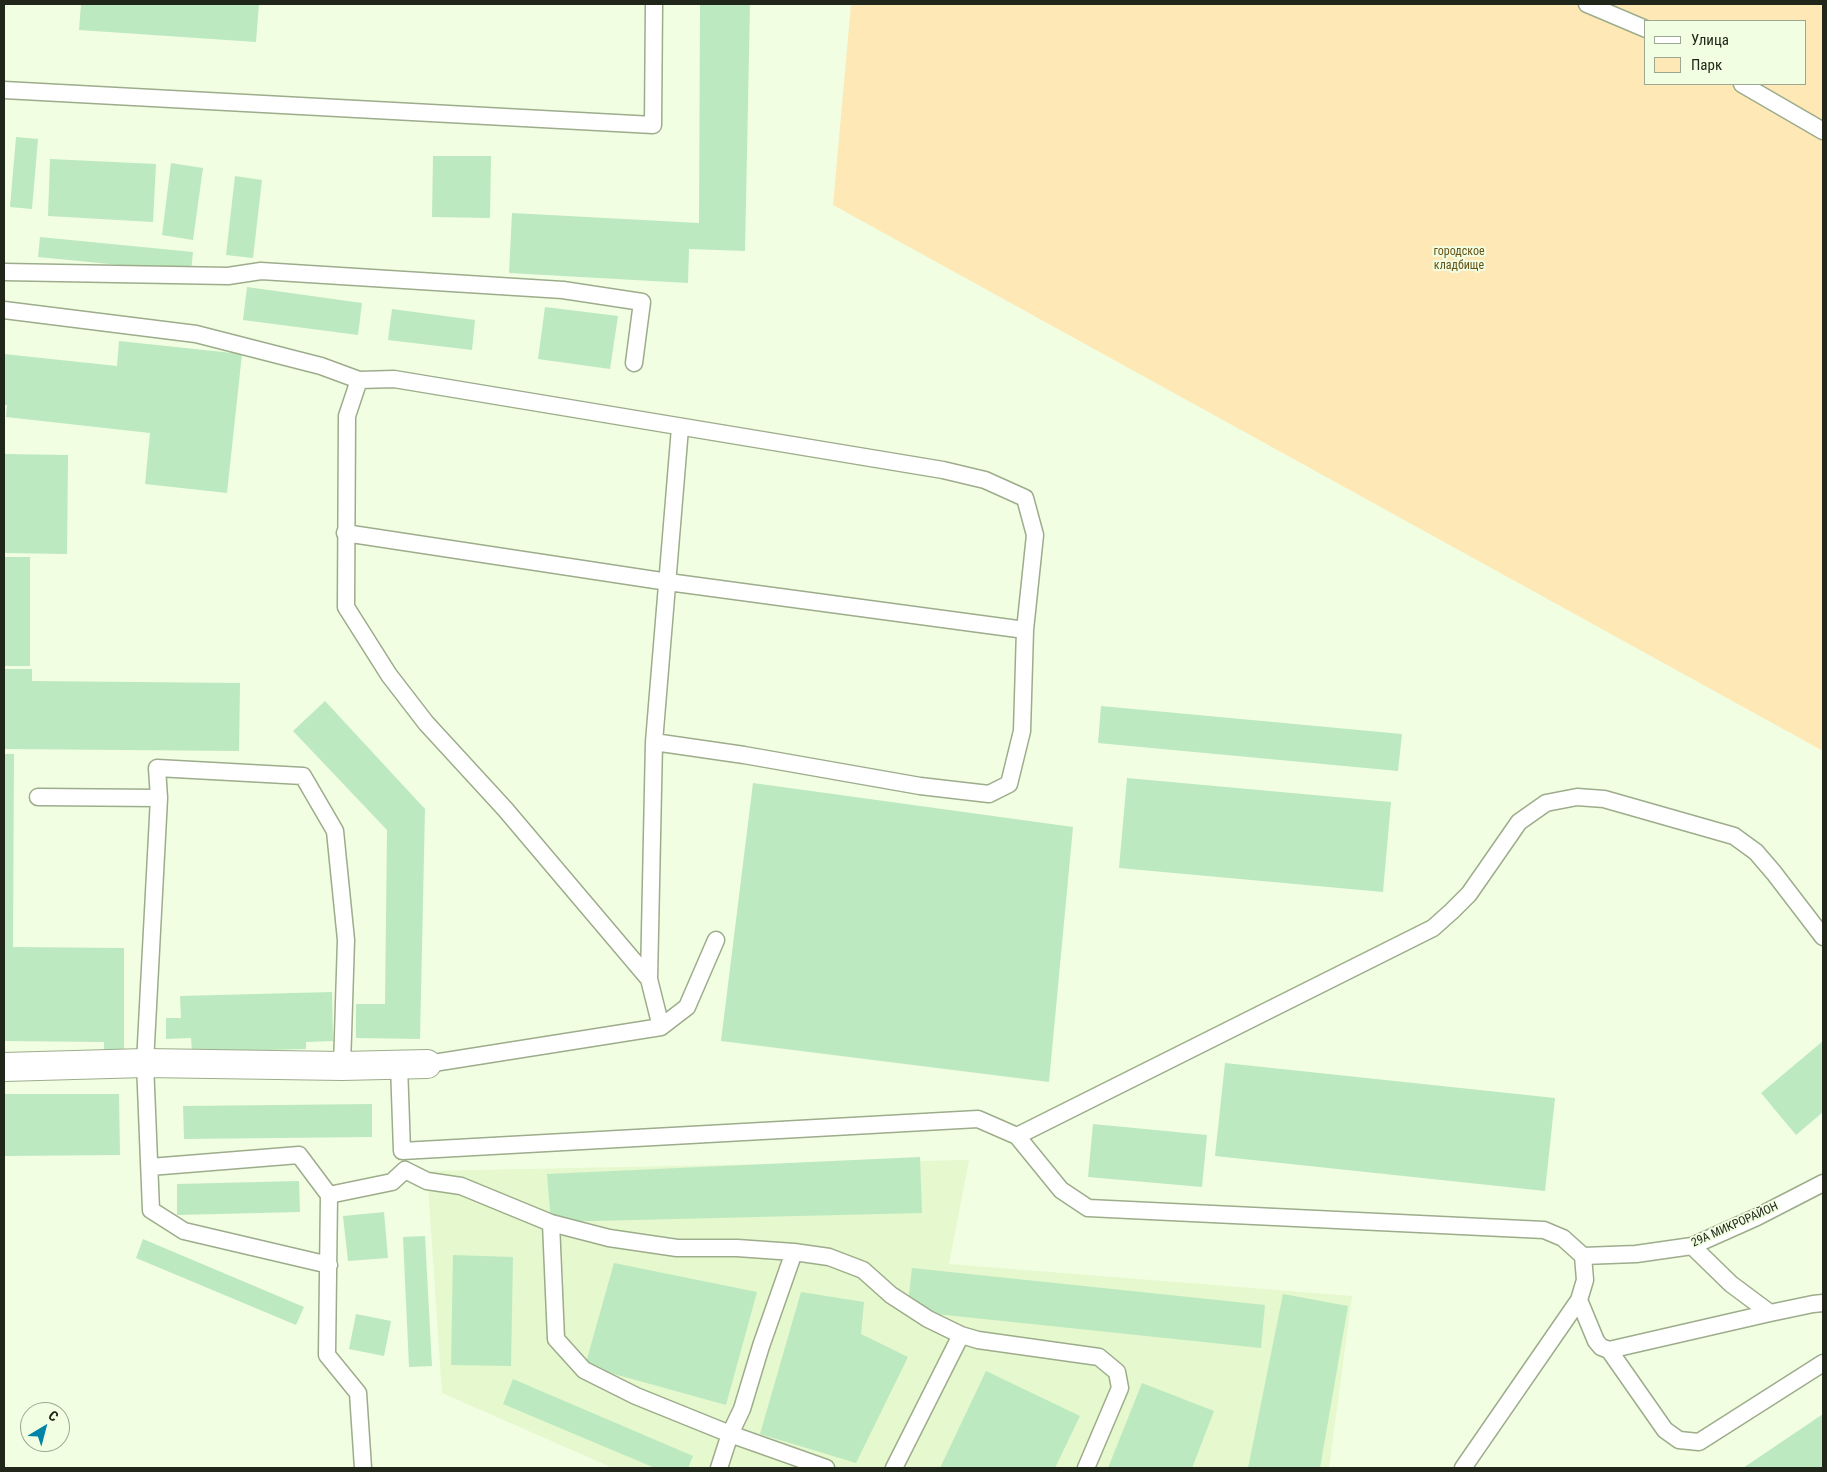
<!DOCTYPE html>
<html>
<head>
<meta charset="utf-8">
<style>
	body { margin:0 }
	#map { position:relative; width:1827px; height:1472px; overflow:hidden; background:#f1fee2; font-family:"Roboto Condensed",sans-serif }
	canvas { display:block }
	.frame { position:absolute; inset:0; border:5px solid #202619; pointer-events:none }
	.legend { position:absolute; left:1644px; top:20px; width:162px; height:65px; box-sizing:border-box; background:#f1fee2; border:1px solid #9da892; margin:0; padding:6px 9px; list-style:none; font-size:15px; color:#202619 }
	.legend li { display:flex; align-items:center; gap:10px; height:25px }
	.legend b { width:25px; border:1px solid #9da892 }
	.north { position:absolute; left:20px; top:1402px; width:50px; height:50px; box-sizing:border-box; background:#f1fee2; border:1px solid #9da892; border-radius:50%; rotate:37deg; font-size:14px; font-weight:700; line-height:20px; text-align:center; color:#202619 }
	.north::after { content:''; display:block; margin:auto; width:18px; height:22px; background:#0084a7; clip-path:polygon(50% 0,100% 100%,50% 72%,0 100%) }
</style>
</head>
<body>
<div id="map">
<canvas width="1827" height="1472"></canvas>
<div class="frame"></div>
<ul class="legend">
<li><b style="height:6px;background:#fff"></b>Улица</li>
<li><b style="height:14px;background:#fee9b6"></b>Парк</li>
</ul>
<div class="north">С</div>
</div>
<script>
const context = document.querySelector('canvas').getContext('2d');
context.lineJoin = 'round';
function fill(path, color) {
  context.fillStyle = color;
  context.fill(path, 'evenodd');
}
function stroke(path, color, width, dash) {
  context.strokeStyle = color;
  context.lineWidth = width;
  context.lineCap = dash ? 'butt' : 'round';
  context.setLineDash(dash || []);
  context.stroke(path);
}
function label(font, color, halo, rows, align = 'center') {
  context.font = font + ' "Roboto Condensed",sans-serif';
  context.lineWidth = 4;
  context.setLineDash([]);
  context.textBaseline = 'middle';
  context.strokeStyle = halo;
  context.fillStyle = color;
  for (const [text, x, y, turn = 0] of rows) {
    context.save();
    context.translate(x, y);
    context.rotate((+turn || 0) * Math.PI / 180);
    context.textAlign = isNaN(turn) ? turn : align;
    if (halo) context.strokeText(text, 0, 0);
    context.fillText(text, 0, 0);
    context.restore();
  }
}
fill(new Path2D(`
	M969 1160 949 1264 1352 1296 1329 1468H613L442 1393 427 1171Z`), '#e5f8ce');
fill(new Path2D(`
	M851 4H1823V751L833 205ZM1646 21H1806V84H1646Z`), '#fee9b6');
fill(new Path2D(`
	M81 4H259L256 42 79 30Z
	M700 4H750L745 251 689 249 688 283 509 273 512 213 699 223Z
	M16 137 38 139 32 209 10 207Z
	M433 156H491L490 218 432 217Z
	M50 159 156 164 153 222 48 216Z
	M171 163 203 168 193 240 162 235Z
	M235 176 262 180 253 258 226 255Z
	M40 237 193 252 191 272 38 257Z
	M247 287 362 303 358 335 243 320Z
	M545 307 618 316 610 369 538 359Z
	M392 309 475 320 472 350 388 340Z
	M119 341 242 354 227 493 145 484 150 433 6 417 7 405H4V354L117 366Z
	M4 454 68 455 67 554 4 553Z
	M4 557H30V666H4Z
	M4 669H32V681L240 683 239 751 4 749Z
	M325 701 425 809 420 1039 356 1038V1004H385L387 830 293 731Z
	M1101 706 1402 734 1398 771 1098 743Z
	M4 754H14L13 947 124 948V1055H104V1042L4 1041Z
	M1127 778 1391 802 1383 892 1119 868Z
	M753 783 1073 827 1049 1082 721 1041Z
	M332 992 333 1041 306 1042V1049L192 1052 191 1038 166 1039V1018H181L180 996Z
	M1823 1041V1112L1796 1135 1761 1093Z
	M1225 1063 1555 1098 1545 1191 1215 1156Z
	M4 1094H119L120 1155 4 1156Z
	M372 1104V1137L184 1139 183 1106Z
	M1093 1124 1207 1135 1202 1187 1088 1177Z
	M920 1157 922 1213 551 1222 547 1174Z
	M299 1181 300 1212 177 1215V1184Z
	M384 1212 388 1258 348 1261 343 1216Z
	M425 1236 432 1366 409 1367 403 1237Z
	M143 1239 304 1307 296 1325 136 1258Z
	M453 1255 513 1257 511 1366 451 1365Z
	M614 1263 757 1292 726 1405 585 1366Z
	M912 1268 1265 1305 1261 1348 907 1311Z
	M801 1292 864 1302 861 1334 908 1357 856 1463 760 1434Z
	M1283 1294 1348 1306 1320 1468H1248Z
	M356 1314 391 1321 384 1356 349 1349Z
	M986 1371 1080 1416 1055 1468H940Z
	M513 1379 693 1456 688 1468H655L503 1404Z
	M1142 1383 1214 1411 1192 1468H1108Z
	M1823 1414V1468H1743Z`), '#bde9c0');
const service = new Path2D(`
	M1587 4 1646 29
	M1742 84 1823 131
	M4 90 653 125 654 4
	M4 272 228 276 261 271 563 290 642 302 634 363
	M4 310 196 334 321 366 359 380
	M345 533 668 582 1025 630
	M654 742 744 755 920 786 989 794 1009 784 1022 731 1025 630 1035 535 1025 498 985 480 943 470 394 379 359 380 347 416 346 607 389 675 426 723 505 809 649 979 661 1027
	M38 797 159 798 145 1063 151 1210 184 1231 329 1265
	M159 798 157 768 303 776 335 831 346 940 342 1066
	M649 979 654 742 680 428
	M427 1064 661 1027 687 1007 716 940
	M399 1065 402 1151 978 1119 1017 1136 1061 1190 1088 1208 1544 1230 1563 1238 1583 1256 1585 1280 1579 1300 1463 1468
	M1017 1136 1433 928 1452 911 1469 894 1519 822 1546 803 1577 797 1604 799 1734 836 1756 852 1774 873 1823 937
	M150 1167 299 1155 329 1195
	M1692 1246 1731 1284 1770 1313
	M794 1252 761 1346 742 1409 730 1434 636 1396 584 1370 556 1339 551 1223 609 1238 677 1248H737L794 1252 829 1257 863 1270 891 1295 928 1319 961 1335
	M1583 1256 1636 1254 1692 1246 1757 1217 1823 1183
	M1579 1300 1596 1341 1601 1347 1609 1350 1770 1313 1813 1304 1823 1303
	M1609 1350 1665 1430 1679 1440 1699 1442 1823 1363
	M363 1468 358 1393 327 1355 329 1195 392 1182 405 1170 427 1181 461 1186 551 1223
	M719 1468 730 1434 826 1468
	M894 1468 961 1335 978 1340 1099 1357 1117 1372 1120 1388 1086 1468`);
const minor = new Path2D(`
	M4 1067 145 1063 342 1066 427 1064`);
stroke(service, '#9dac8b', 19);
stroke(minor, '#9dac8b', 30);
stroke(service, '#fff', 16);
stroke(minor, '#fff', 28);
label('12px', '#675215', '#f1fee2', [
	["городское",1459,252],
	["кладбище",1459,266]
]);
label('12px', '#202619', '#f1fee2', [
	["29А МИКРОРАЙОН",1735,1225,-24]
]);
</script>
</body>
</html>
